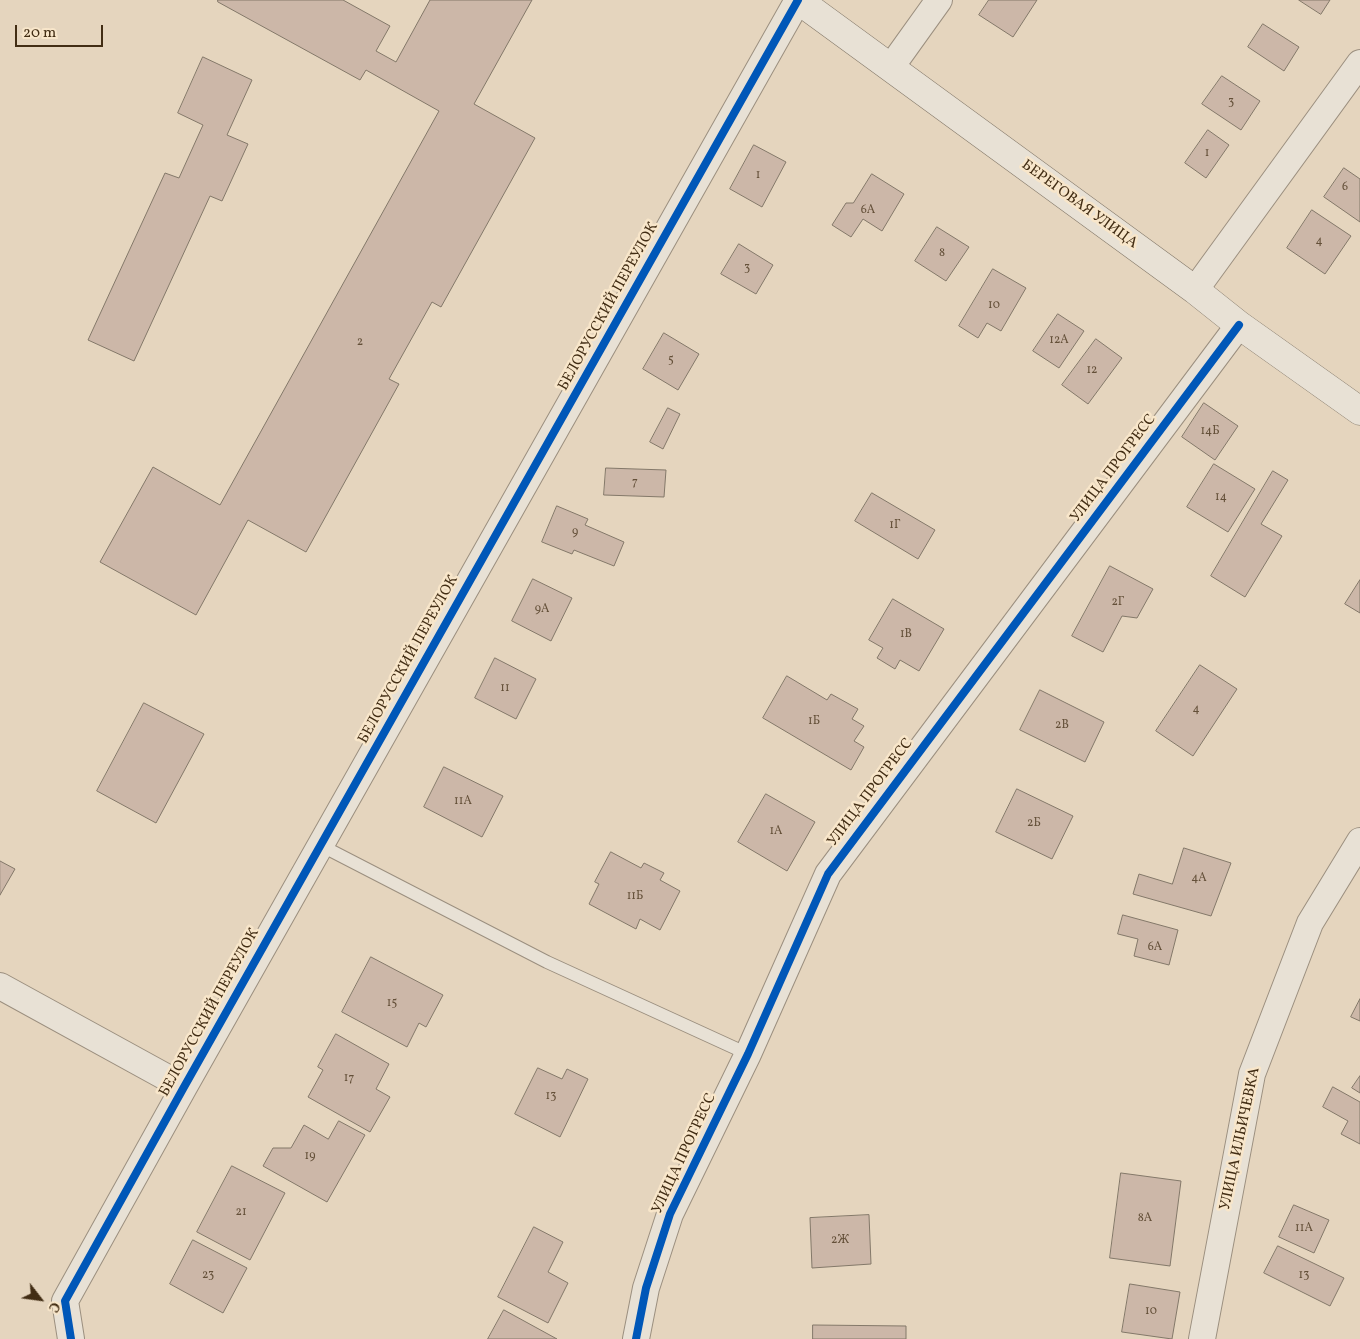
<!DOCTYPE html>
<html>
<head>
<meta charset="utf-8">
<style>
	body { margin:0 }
	#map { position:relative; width:1360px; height:1339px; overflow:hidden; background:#e5d5be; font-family:Vollkorn,serif }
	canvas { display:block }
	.north { position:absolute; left:15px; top:1274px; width:50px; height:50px; -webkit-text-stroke:4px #f8e6ca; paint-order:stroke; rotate:120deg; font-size:14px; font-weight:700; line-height:20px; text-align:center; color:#422d14 }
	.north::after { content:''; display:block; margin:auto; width:18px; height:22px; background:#422d14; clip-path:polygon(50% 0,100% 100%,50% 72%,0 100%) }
	.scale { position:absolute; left:15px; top:25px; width:88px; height:22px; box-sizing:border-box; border:2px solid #422d14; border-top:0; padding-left:6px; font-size:15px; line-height:18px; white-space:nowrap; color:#422d14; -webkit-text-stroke:4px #f8e6ca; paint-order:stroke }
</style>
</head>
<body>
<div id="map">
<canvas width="1360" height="1339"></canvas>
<div class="north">С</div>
<div class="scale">20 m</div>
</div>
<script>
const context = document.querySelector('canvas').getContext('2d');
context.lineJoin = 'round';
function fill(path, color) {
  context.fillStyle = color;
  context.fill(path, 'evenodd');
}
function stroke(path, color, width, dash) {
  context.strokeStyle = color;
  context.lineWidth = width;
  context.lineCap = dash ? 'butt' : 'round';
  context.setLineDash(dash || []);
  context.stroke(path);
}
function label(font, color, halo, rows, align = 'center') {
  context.font = font + ' Vollkorn,serif';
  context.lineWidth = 5;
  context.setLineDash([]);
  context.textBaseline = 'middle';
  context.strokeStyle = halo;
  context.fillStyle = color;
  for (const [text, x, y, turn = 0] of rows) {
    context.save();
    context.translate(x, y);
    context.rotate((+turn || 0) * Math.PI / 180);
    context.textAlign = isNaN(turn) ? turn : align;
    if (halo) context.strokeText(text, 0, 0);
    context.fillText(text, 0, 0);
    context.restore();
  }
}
const building = new Path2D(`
	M218 0H343L390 26 376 51 396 62 430 0H532L474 104 535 138 441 307 432 302 389 379 399 384 306 552 248 520 196 615 100 562 153 467 220 505 439 111 366 70 360 80 218 2Z
	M989 0H1037L1013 37 979 15Z
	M1299 0H1330L1321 14Z
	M1263 24 1299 47 1284 71 1248 47Z
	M203 57 252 80 227 135 248 144 222 201 210 196 134 361 88 340 165 173 179 178 203 125 178 113Z
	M1222 76 1260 101 1241 130 1202 104Z
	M1208 130 1229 145 1206 178 1185 163Z
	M754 145 786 162 762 207 730 189Z
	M1344 168 1360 179V222L1324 197Z
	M872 174 904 194 882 231 863 219 851 237 832 225 846 203H853Z
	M1312 210 1351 236 1325 274 1287 248Z
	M937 227 969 247 946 281 915 261Z
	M739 244 773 265 756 294 721 274Z
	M993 269 1026 288 1001 331 987 323 978 338 959 326Z
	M1058 314 1084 331 1059 368 1033 351Z
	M664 333 699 354 678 390 643 369Z
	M1096 339 1122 358 1088 404 1062 385Z
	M1204 403 1238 426 1215 460 1182 437Z
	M668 408 680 414 663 449 650 442Z
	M1214 464 1255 489 1228 532 1187 507Z
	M606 468 666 470 664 497 604 495Z
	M1273 471 1288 480 1261 524 1282 536 1245 597 1211 576Z
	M872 493 935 530 918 559 855 521Z
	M557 506 588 519 585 525 624 542 614 566 574 550 572 554 542 542Z
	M1110 566 1153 589 1137 618 1122 616 1103 652 1072 636Z
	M533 579 572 598 551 641 512 621Z
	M1360 580V613L1345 604Z
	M893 599 944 629 919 671 900 660 895 669 877 658 883 648 869 640Z
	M495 658 536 679 516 719 475 698Z
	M1200 665 1237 689 1193 756 1156 731Z
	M787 676 827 700 831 694 858 709 852 719 864 726 854 741 864 747 851 770 763 718Z
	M1040 690 1104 722 1085 762 1020 730Z
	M144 703 204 734 156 823 97 791Z
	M444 767 503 796 482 837 424 807Z
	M1017 789 1073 816 1052 859 996 832Z
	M766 794 815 822 787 871 738 842Z
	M1184 848 1231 863 1211 916 1133 894 1139 874 1172 884Z
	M611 852 641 868 644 863 664 873 660 880 680 891 660 930 640 919 636 929 589 904 599 884 595 882Z
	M0 861 15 869 0 895Z
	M1123 915 1178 930 1169 965 1134 956 1138 939 1118 934Z
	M371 957 443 995 426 1027 419 1023 407 1047 342 1012Z
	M1360 999V1021L1351 1017Z
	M336 1034 389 1064 376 1089 390 1097 370 1132 308 1097 323 1070 318 1067Z
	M538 1068 562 1079 567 1069 588 1079 560 1137 515 1114Z
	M1360 1076V1093L1352 1088Z
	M1333 1087 1360 1102V1144L1341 1134 1348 1121 1323 1107Z
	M339 1121 365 1135 327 1202 263 1166 273 1148H291L304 1125 328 1139Z
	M232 1166 285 1193 250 1260 197 1232Z
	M1121 1173 1181 1181 1170 1266 1110 1258Z
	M1294 1205 1329 1220 1314 1253 1279 1237Z
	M869 1215 871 1264 812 1268 810 1218Z
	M534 1227 563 1242 548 1272 568 1283 548 1323 498 1297Z
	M193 1240 247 1268 223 1313 170 1284Z
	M1278 1246 1344 1278 1330 1306 1264 1273Z
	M1130 1284 1180 1292 1172 1339 1122 1332Z
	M504 1310 557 1339H488Z
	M813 1325 906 1326V1339H813Z`);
fill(building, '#ccb7a8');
stroke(building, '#837869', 1);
const service = new Path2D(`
	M320 845 547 962 748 1054`);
const minor = new Path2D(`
	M891 67 939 0
	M1195 290 1360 63
	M0 986 184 1087
	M71 1339 65 1301 184 1087 798 0
	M636 1339 646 1288 670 1214 748 1054 828 874 1239 325
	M1202 1339 1252 1074 1310 923 1360 841`);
const secondary = new Path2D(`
	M798 0 1195 290 1239 325 1360 411`);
stroke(service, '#9b8f7f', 14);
stroke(minor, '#9b8f7f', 28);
stroke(secondary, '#837869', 29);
stroke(service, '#e8e1d5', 12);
stroke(minor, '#e8e1d5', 26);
stroke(secondary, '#e8e1d5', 28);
stroke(new Path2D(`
	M71 1339 65 1301 184 1087 798 0
	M636 1339 646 1288 670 1214 748 1054 828 874 1239 325`), '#0057b8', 8);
label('12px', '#645039', null, [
	["3",1231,103],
	["1",1207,154],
	["1",758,176],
	["6",1345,188],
	["6А",868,211],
	["4",1319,242],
	["8",942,254],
	["3",747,269],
	["10",994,306],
	["12А",1059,341],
	["2",360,343],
	["5",671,361],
	["12",1092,371],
	["14Б",1210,432],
	["7",635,483],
	["14",1221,498],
	["1Г",895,526],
	["9",575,533],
	["2Г",1118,603],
	["9А",542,610],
	["1В",906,635],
	["11",505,689],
	["4",1196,710],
	["1Б",814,722],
	["2В",1062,726],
	["11А",463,802],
	["2Б",1034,824],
	["1А",776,832],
	["4А",1199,879],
	["11Б",635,897],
	["6А",1155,948],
	["15",392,1004],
	["17",349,1079],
	["13",551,1097],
	["19",310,1157],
	["21",241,1213],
	["8А",1145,1219],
	["11А",1304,1229],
	["2Ж",840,1241],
	["23",208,1276],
	["13",1304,1276],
	["10",1151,1312]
]);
label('15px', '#422d14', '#f8e6ca', [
	["БЕРЕГОВАЯ УЛИЦА",1079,205,36],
	["БЕЛОРУССКИЙ ПЕРЕУЛОК",609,307,-61],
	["УЛИЦА ПРОГРЕСС",1114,469,-53],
	["БЕЛОРУССКИЙ ПЕРЕУЛОК",409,660,-61],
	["УЛИЦА ПРОГРЕСС",871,793,-53],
	["БЕЛОРУССКИЙ ПЕРЕУЛОК",210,1013,-61],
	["УЛИЦА ИЛЬИЧЕВКА",1241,1139,-78],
	["УЛИЦА ПРОГРЕСС",685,1154,-65]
]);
</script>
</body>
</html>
